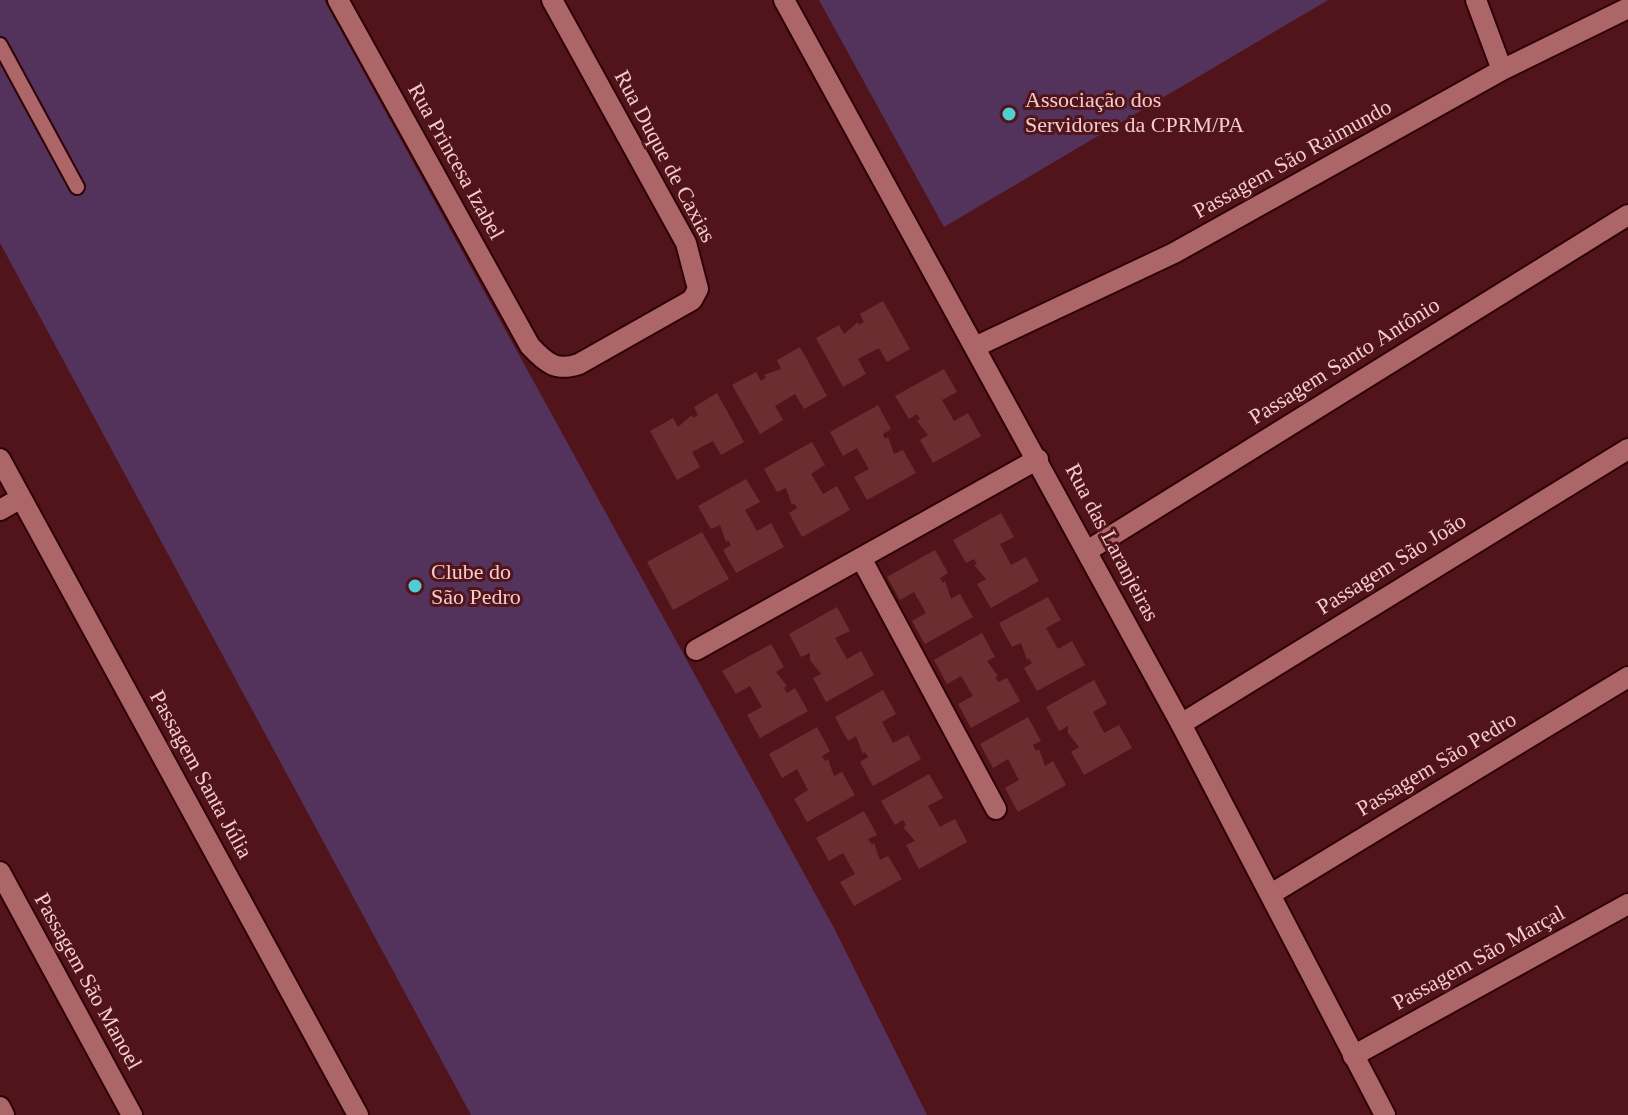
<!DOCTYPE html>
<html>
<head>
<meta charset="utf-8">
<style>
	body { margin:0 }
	canvas { display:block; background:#51141a }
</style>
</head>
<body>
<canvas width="1628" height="1115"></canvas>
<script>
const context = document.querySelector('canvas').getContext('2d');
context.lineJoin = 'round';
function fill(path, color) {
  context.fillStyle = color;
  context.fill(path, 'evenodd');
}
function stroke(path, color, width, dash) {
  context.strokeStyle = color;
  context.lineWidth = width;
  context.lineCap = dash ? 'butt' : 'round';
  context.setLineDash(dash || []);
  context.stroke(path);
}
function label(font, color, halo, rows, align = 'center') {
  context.font = font + ' "Times New Roman",serif';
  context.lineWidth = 6;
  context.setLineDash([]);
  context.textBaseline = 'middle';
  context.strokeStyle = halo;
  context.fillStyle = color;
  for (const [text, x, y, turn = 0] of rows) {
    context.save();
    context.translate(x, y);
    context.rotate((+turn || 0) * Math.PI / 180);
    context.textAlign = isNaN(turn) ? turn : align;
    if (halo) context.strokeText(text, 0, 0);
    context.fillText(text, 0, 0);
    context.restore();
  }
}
fill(new Path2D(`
	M0 0H324L834 928 927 1115H471L0 243Z
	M819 0H1328L944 227Z`), '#53325b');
fill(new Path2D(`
	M883 301 910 349 887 362 879 348 858 359 866 374 843 387 816 338 839 325 844 334 858 322 859 325 864 322 860 314Z
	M800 347 827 396 804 409 795 394 775 406 783 420 760 434 732 385 756 372 761 381 766 377 764 375 781 369 777 360Z
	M944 369 957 392 942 400 954 421 968 413 981 436 933 463 920 440 928 435 917 421 920 419 917 414 909 419 895 396Z
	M717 393 744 442 721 455 713 441 692 452 700 467 677 480 650 431 673 418 678 427 692 415 693 418 698 415 694 407Z
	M878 405 891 429 883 434 885 439 888 437 894 454 903 450 916 473 867 500 854 477 869 469 857 448 843 456 830 432Z
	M812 442 825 465 811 474 823 494 837 486 850 510 802 537 789 513 797 508 794 503 792 505 786 488 777 492 764 469Z
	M746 479 760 502 745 510 757 531 771 523 784 547 736 573 723 550 731 545 728 540 726 542 720 525 711 529 698 506Z
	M1001 513 1014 537 1000 544 1011 565 1026 557 1039 581 991 608 977 584 986 579 974 565 977 564 974 559 966 563 953 540Z
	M702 532 729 579 673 610 647 562Z
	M935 550 948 573 940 578 943 583 945 581 951 599 960 594 973 617 925 644 912 621 926 613 914 592 900 600 887 577Z
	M1048 597 1061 620 1046 628 1058 649 1072 641 1085 665 1037 691 1024 668 1032 663 1029 658 1027 660 1021 643 1012 647 999 623Z
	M837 607 850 631 835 638 847 659 861 651 874 675 826 702 813 678 821 674 810 660V653L801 657 789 634Z
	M982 633 995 657 987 661 998 676 995 677 998 682 1007 678 1020 701 971 728 958 704 973 696 961 676 947 684 934 660Z
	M771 644 784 667 776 672 787 686 784 688 787 693 795 688 808 711 760 738 747 715 762 707 750 686 736 694 722 671Z
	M1094 680 1107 704 1093 712 1104 733 1119 725 1132 748 1084 775 1071 752 1079 747 1068 733V726L1059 731 1046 707Z
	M883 690 896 714 882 722 893 743 908 735 921 759 873 786 860 762 868 757 865 752 863 754 856 736 848 741 835 717Z
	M1028 717 1041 741 1033 745 1036 751 1039 749 1045 766 1053 761 1066 785 1018 812 1005 788 1019 780 1008 759 993 768 980 744Z
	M817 727 830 751 822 756 825 761 828 759 834 776 842 772 855 795 807 822 794 799 808 790 797 769 782 778 769 754Z
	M929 774 943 798 928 806 940 827 955 819 967 842 919 869 906 845 915 841 903 827 906 825 903 820 895 825 881 801Z
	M864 811 877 835 868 839 872 845 874 843 880 860 888 856 902 879 854 906 840 882 855 874 843 853 829 861 816 838Z`), '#6c2d30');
const lane = new Path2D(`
	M0 45 77 187`);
const street = new Path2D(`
	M338 0 530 346C546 363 556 372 579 364L692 300 698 289 686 243 552 0
	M1476 0 1502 70
	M977 346 1174 253 1502 70 1628 8
	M0 459 358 1115
	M0 510 21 498
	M1087 551 1628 215
	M861 558 996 809
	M696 650 1038 459
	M1181 724 1628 449
	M0 872 132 1115
	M1271 894 1628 677
	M1353 1056 1628 904
	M0 1107 4 1115`);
const secondary = new Path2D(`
	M784 0 1181 724 1385 1115`);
stroke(lane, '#2f0207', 18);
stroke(street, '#2f0207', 24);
stroke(secondary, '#2f0207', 24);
stroke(lane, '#ac6667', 14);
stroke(street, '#ac6667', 20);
stroke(secondary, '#ac6667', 20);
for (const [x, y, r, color] of [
	[1009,114,8,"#51ccd2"],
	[415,586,8,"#51ccd2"]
]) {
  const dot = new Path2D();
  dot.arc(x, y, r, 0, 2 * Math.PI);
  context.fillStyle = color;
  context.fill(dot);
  stroke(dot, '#51141a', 3);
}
label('22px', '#f3cccb', '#51141a', [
	["Associação dos",1025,101],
	["Servidores da CPRM/PA",1025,126],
	["Clube do",431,573],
	["São Pedro",431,598]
], 'left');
label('22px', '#f3cccb', '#51141a', [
	["Rua Duque de Caxias",664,157,62],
	["Passagem São Raimundo",1293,160,-29],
	["Rua Princesa Izabel",455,162,61],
	["Passagem Santo Antônio",1345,362,-32],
	["Rua das Laranjeiras",1111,543,62],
	["Passagem São João",1392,565,-32],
	["Passagem São Pedro",1437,765,-31],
	["Passagem Santa Júlia",200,775,61],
	["Passagem São Marçal",1479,959,-29],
	["Passagem São Manoel",87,982,61]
]);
</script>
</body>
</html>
